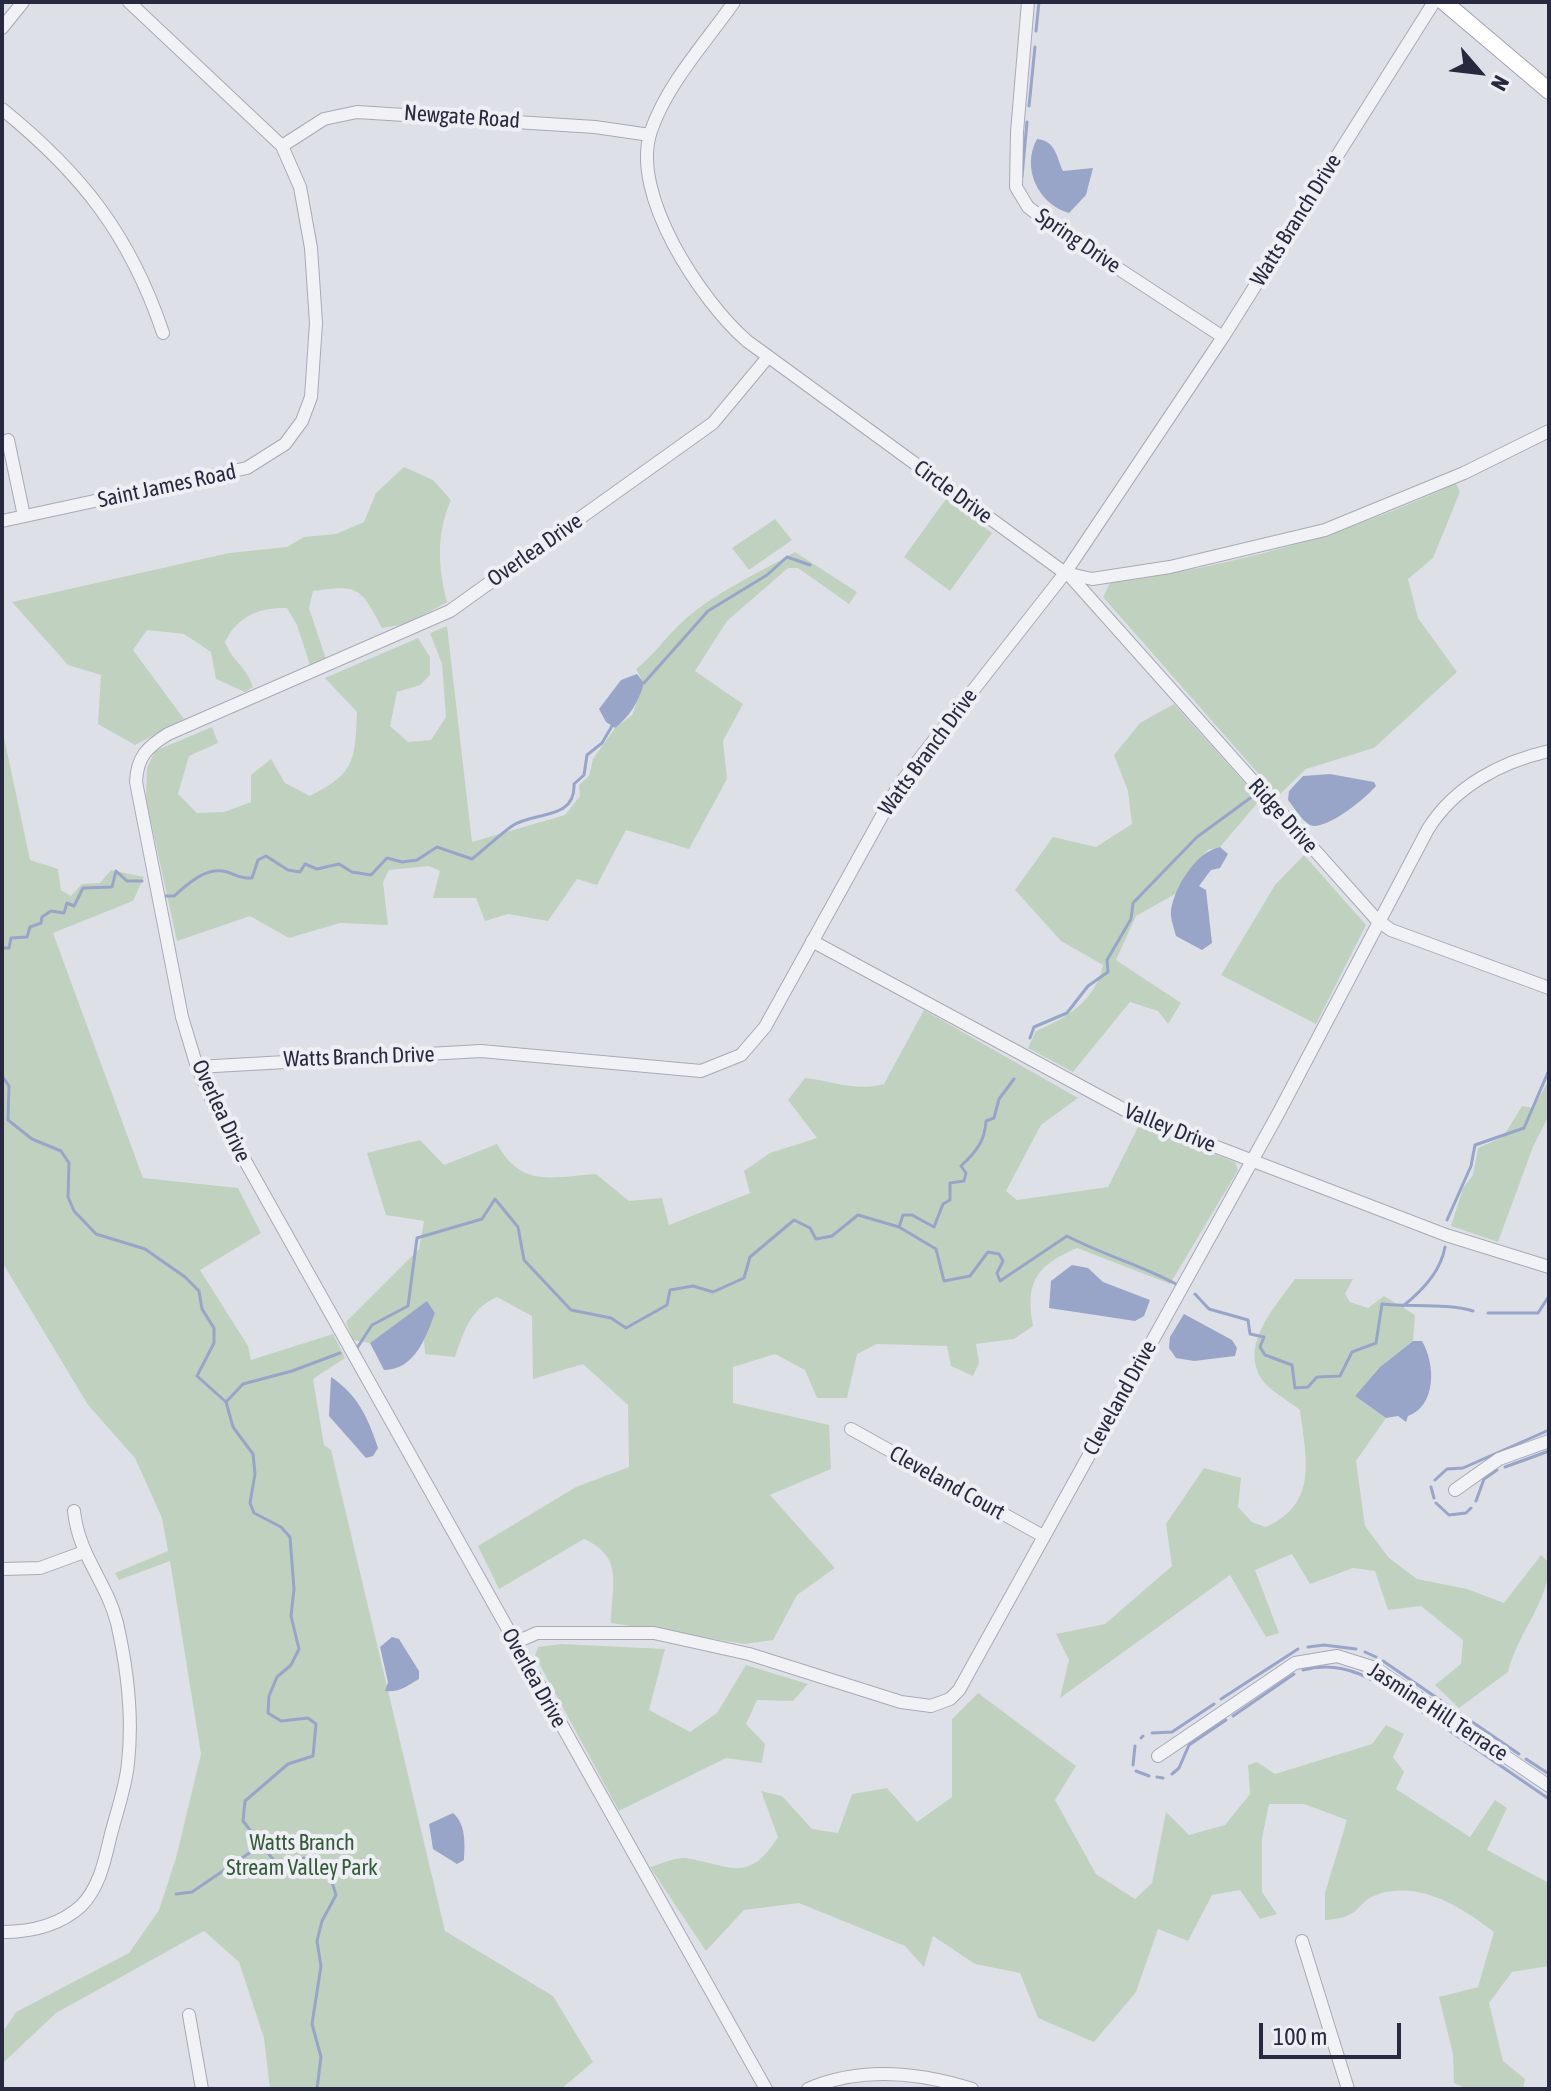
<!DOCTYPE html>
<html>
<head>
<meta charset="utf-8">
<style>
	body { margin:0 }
	#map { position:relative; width:1551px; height:2091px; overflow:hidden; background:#dee0e8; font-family:"Asap Condensed",sans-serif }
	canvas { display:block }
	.frame { position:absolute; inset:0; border:4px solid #272a3f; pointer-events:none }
	.north { position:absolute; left:1439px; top:32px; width:80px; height:80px; -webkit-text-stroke:6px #eeeff5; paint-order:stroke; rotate:118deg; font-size:22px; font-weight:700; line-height:32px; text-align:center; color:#272a3f }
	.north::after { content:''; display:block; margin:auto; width:28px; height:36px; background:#272a3f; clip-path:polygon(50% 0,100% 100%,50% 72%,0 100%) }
	.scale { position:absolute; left:1259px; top:2023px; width:142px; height:36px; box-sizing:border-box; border:4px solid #272a3f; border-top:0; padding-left:10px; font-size:24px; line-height:28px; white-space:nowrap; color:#272a3f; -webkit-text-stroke:6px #eeeff5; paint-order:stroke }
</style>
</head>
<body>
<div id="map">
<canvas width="1551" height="2091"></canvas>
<div class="frame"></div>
<div class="north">N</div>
<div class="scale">100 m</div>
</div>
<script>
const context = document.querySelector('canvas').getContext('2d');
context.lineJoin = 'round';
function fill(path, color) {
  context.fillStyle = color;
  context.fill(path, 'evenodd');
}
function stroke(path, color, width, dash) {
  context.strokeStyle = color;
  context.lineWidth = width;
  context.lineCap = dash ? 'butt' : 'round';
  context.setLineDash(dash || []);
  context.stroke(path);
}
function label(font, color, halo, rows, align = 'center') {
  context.font = font + ' "Asap Condensed",sans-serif';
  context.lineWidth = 8;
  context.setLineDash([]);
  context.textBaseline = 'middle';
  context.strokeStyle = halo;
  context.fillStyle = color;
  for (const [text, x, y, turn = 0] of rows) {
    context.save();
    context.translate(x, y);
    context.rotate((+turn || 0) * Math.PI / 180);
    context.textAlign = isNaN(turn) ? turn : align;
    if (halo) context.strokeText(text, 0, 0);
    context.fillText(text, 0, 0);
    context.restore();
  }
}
fill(new Path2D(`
	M404 467 433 480 451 500C436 534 438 567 447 602L407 624 382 628C361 588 359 584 313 591L309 608 326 659 310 665 297 625 287 608C259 607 237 617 225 642 232 661 246 666 253 687L245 692 216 679 211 652 184 634 147 630 133 650 184 719 135 745 98 724 101 675 68 665 12 602 229 553 287 547 304 537 336 534 364 522 376 493Z
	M1456 483 1460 492 1433 558 1408 579 1418 618 1457 672 1374 748 1306 769 1278 796 1103 597 1110 583C1232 566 1346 536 1456 483Z
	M946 499 992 533 950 591 904 557Z
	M775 519 792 540 749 570 732 548Z
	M795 552 857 592 849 604 798 568H788L727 621 695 671 743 704 723 741 727 779 689 849 626 830 597 885 577 879 548 921 508 914 485 921 476 898H433L440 871 429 866 389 870 383 882 388 925 340 923 289 938 250 916 177 941 146 799 147 768 155 751 212 727 218 743 189 756 178 794 197 813 224 812 251 802V775L271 759 285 783 310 796C355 773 355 761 357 712L325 678 418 638 430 657V675L420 685 397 692 390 726 408 742 431 740 446 717 442 664 430 633 447 626 472 842 565 815 580 796 579 785 589 776 593 759 615 728 632 715 644 684 636 669C653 656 664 639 679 625 711 594 757 574 795 552Z
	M1174 704 1260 800 1220 847 1208 850 1190 870 1177 893 1136 916 1116 960 1181 1003 1168 1024 1158 1011 1130 1002 1073 1072 1028 1048 1036 1031C1067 1018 1096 1000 1103 965L1061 941 1015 890 1053 837 1096 847 1132 824 1128 791 1114 755 1140 723Z
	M2 728 30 860 58 869 61 890 71 896 82 884 100 883 111 870 144 877 133 901 53 933 143 1178 238 1188 261 1233 200 1270 248 1346 251 1360 333 1334 345 1358 313 1379 324 1445 331 1450 445 1931 553 1996 593 2062 561 2089H270L264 2038 239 1962 204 1931 56 2013 2 2064V2033L16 2012 129 1953 159 1910 176 1858 201 1754 170 1561 119 1580 115 1573 168 1551 162 1518 135 1458 88 1405 2 1262Z
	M1304 855 1366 925 1316 1024 1221 975 1275 885Z
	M924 1010 1078 1098 1041 1125 1006 1191 1017 1200 1108 1187 1139 1125 1235 1162 1238 1170 1170 1284 1077 1248C1036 1266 1025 1281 1033 1326L1014 1339 976 1344 979 1363 973 1376 951 1366 947 1346 877 1344 857 1354 847 1398H817L805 1370 775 1354 733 1367V1403L829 1425 831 1469 770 1495 835 1568 797 1595 773 1640 745 1644 611 1623C612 1584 624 1557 584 1539L499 1589 478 1546 576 1487 629 1467 628 1405 583 1364 533 1379 532 1316 497 1297C471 1308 464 1331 455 1357L425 1354 424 1339 435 1313 427 1302 370 1343 353 1340 346 1322 419 1249 424 1221 386 1215 367 1153 420 1140 444 1165 497 1144C522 1188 551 1177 596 1174L629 1201 662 1198 669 1225 750 1193 744 1171 770 1153 817 1138 788 1100 805 1078C833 1081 856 1092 884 1084Z
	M1549 1080 1547 1119 1533 1147 1498 1242 1451 1226 1463 1188 1473 1175 1478 1148 1503 1137 1522 1106 1533 1108Z
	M1295 1279H1353L1345 1294 1350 1302 1368 1308 1384 1296 1415 1315 1413 1341 1380 1367 1355 1396 1386 1418 1356 1461 1365 1526 1389 1558 1417 1579 1467 1589 1504 1603 1541 1555 1549 1563C1549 1602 1517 1634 1508 1672L1459 1708 1435 1685 1461 1664 1463 1640 1421 1606 1388 1610 1375 1571 1353 1568 1310 1584 1292 1554 1255 1570 1279 1633 1266 1637 1230 1575 1060 1698 1069 1660 1056 1634 1105 1624 1172 1566 1166 1524 1204 1468 1241 1478 1238 1507 1252 1522 1266 1527C1319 1503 1306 1458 1300 1410 1289 1401 1268 1390 1261 1378 1240 1343 1276 1306 1295 1279Z
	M561 1644 665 1649 649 1710 690 1732 717 1713 746 1665 808 1684 793 1701 757 1700 746 1724 765 1744 762 1763 726 1758 619 1811 535 1656 538 1647Z
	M978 1693 1076 1766 1055 1800 1096 1874 1135 1899 1152 1883 1166 1812 1189 1835 1225 1825 1250 1794 1248 1765 1257 1762 1275 1774 1372 1744 1386 1725 1404 1734 1393 1757 1404 1772 1396 1789 1470 1837 1495 1800 1507 1808 1487 1850 1549 1883V1966L1512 1972 1489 2003 1503 2061 1525 2079 1523 2089H1467L1454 2083 1453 2054 1439 1997 1478 1987 1494 1932C1462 1908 1422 1881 1379 1894 1355 1901 1364 1918 1325 1920V1893L1347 1820 1304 1804H1269L1262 1838V1892L1277 1914 1260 1919 1240 1890 1212 1895 1188 1941 1158 1929 1136 1992 1094 2042 1038 2018 1020 1973 975 1964 933 1936 924 1967 905 1946 799 1903 744 1910 706 1951 650 1867C660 1864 675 1857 686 1858 729 1865 748 1885 778 1837L761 1791 782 1796 812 1829 838 1833 852 1794 887 1788 917 1822 952 1797V1719Z`), '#c0d2bf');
fill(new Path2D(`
	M1037 139C1056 141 1056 156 1063 171L1093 168 1086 195 1069 213C1038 204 1021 168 1037 139Z
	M637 674 644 683C639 702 629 717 615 728L606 722 599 709 621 680Z
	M1330 774 1374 782 1376 786C1367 797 1325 832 1310 825 1301 820 1294 807 1288 800L1289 791 1303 776Z
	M1220 847 1228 854 1220 868 1211 870 1199 886 1206 890 1212 943 1202 950 1176 936C1174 928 1170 918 1171 910 1175 886 1196 852 1220 847Z
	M1072 1265 1088 1268 1103 1282 1150 1300 1144 1316 1135 1321 1049 1308 1051 1281Z
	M427 1301 435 1313C426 1337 415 1370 384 1370L370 1343Z
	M1184 1314 1232 1340 1237 1348 1235 1356 1194 1361 1176 1358 1169 1348 1170 1337Z
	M1413 1341H1422C1436 1365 1436 1406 1408 1416L1406 1422 1398 1416 1386 1418 1355 1396 1380 1367Z
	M331 1377C357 1394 368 1417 378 1448L373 1456 366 1458 329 1416Z
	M392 1637 399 1639 419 1671V1679C407 1686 399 1693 385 1691L388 1682 380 1647Z
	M453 1813C466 1824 465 1844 464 1860L457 1864 433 1849 429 1824Z`), '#99a5c8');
stroke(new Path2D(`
	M1036 31 1039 2
	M1029 106 1035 47
	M1022 176 1027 122
	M644 683 708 611 767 575 787 557 810 565
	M166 896H174C188 884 206 866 227 872 237 875 241 879 252 878L258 860 266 856 288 870 300 872 305 864 317 869 339 864 352 872 371 875 387 858 402 862 417 860 437 847 472 859C485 849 498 836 512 826 533 811 576 821 574 784L584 775 587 755 602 743 612 726
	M2 948H9L11 938 27 937 30 927 41 923 42 917 51 911 64 913 67 903 74 906 83 888 112 887 116 871 127 881H142
	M1030 1038 1034 1027 1067 1013 1088 986 1108 972 1107 960 1131 919 1133 903 1197 837 1253 796
	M2 1076 9 1086 8 1120 32 1139 61 1151 69 1163 68 1197 74 1211 96 1234 145 1249 185 1277 199 1291 202 1309 214 1328V1343L197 1376 226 1402 233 1427 253 1454 255 1474 250 1503 254 1513 281 1527 290 1537 294 1589 291 1616 299 1649 291 1665 277 1677 269 1696 268 1713 281 1721 308 1718 316 1724 313 1756 288 1764 245 1801 243 1821 279 1867 292 1868 303 1858C326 1860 330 1874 336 1895L322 1921 317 1941 321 1966 312 2024 321 2057 317 2089
	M1447 1220 1471 1166 1475 1145 1524 1128 1549 1070
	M899 1227 903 1215H912L934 1227 943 1204 950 1200V1183L964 1181 966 1173 961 1166C976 1152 985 1141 986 1121L994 1118 999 1099 1014 1079
	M1195 1294 1209 1309 1248 1320 1250 1334 1264 1337 1260 1347 1265 1355 1292 1365 1295 1388 1308 1387 1317 1377 1340 1376 1352 1352 1376 1343 1382 1304C1409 1307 1450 1303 1473 1311
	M1403 1306C1422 1291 1441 1271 1445 1247
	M1488 1313H1538L1549 1296
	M357 1348 372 1325 408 1306 417 1238 482 1219 495 1199 518 1227 524 1260 571 1310 611 1318 626 1328 667 1305 670 1290 693 1286 713 1292 744 1278 750 1257 794 1220 810 1228 816 1239 832 1236 858 1215 899 1227 936 1249 944 1281 970 1276 988 1252 999 1254 1003 1261 997 1273 1000 1281 1067 1236C1103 1255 1141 1265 1176 1284
	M226 1402 243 1384 292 1371 340 1353
	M1505 1467 1549 1451
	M1435 1480 1447 1469 1463 1468 1549 1430
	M1431 1487 1434 1498
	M1476 1501 1484 1479 1497 1470
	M1436 1503 1449 1515 1466 1513 1471 1508
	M1308 1647 1324 1645 1356 1649
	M1365 1652 1376 1657
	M1383 1661 1519 1754
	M1303 1670C1350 1657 1386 1688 1424 1713
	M1221 1699 1298 1649
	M1233 1716 1294 1674
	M1431 1718 1549 1799
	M1152 1733 1172 1732 1214 1704
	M1141 1738 1143 1736
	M1526 1759 1549 1774
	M1133 1765 1135 1746
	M1136 1771 1149 1776
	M1172 1774 1179 1768 1189 1745 1226 1720
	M1157 1777 1163 1778
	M176 1894 192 1892 261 1845`), '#99a5c8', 3);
const minor = new Path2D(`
	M734 2C706 42 667 84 651 131 629 194 702 302 747 341L1065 573 1092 579 1170 567 1325 530 1464 473 1549 431
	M1028 2 1017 132 1016 187 1028 207 1050 224 1223 337
	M2 28 23 2
	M2 109C82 174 130 235 163 333
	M282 146 324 119 357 112 595 127 650 135
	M8 440 24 516
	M2 521 247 468 285 444 302 421 311 397 316 323 311 248 300 187 282 146 129 2
	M1071 577 1377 920 1391 930 1549 988
	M812 941 1136 1116 1446 1235 1549 1267
	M197 1067 481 1051 701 1071 741 1055 765 1027 899 785 1065 573 1223 337 1434 2
	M851 1429 1043 1536
	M1455 1490 1499 1459 1549 1441
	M2 1569 40 1568 84 1552
	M514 1643 537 1633H654L749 1654 901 1702 931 1706 950 1699 959 1690 1278 1114 1428 829C1455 786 1501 762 1549 751
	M1158 1756 1295 1663 1337 1656 1375 1668 1549 1786
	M2 1932C30 1932 59 1926 81 1906 100 1887 105 1859 111 1834 117 1811 126 1786 128 1763 133 1718 127 1667 117 1623 106 1580 79 1557 74 1511
	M1302 1941 1348 2089
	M189 2015 202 2089
	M766 2089 216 1109 197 1067 182 1017 136 782C137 757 147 747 168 734L450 611 713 423 768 357
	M808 2089C861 2066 918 2072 972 2089`);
const major = new Path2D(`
	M1444 2 1549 91`);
stroke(minor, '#a7a9b5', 14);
stroke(major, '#9ea1b3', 18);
stroke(minor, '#f1f2f6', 12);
stroke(major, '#fff', 16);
label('22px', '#272a3f', '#eeeff5', [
	["Newgate Road",462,117,4],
	["Watts Branch Drive",1296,220,-58],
	["Spring Drive",1078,241,34],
	["Saint James Road",167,486,-12],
	["Circle Drive",953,492,36],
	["Overlea Drive",535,550,-35],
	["Watts Branch Drive",928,752,-54],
	["Ridge Drive",1283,816,48],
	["Watts Branch Drive",359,1057,-2],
	["Overlea Drive",221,1111,65],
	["Valley Drive",1170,1128,22],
	["Cleveland Drive",1120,1398,-61],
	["Cleveland Court",947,1483,29],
	["Overlea Drive",534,1678,61],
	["Jasmine Hill Terrace",1438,1712,33]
]);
label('22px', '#355a37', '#eeeff5', [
	["Watts Branch",302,1843],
	["Stream Valley Park",302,1868]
]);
</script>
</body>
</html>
